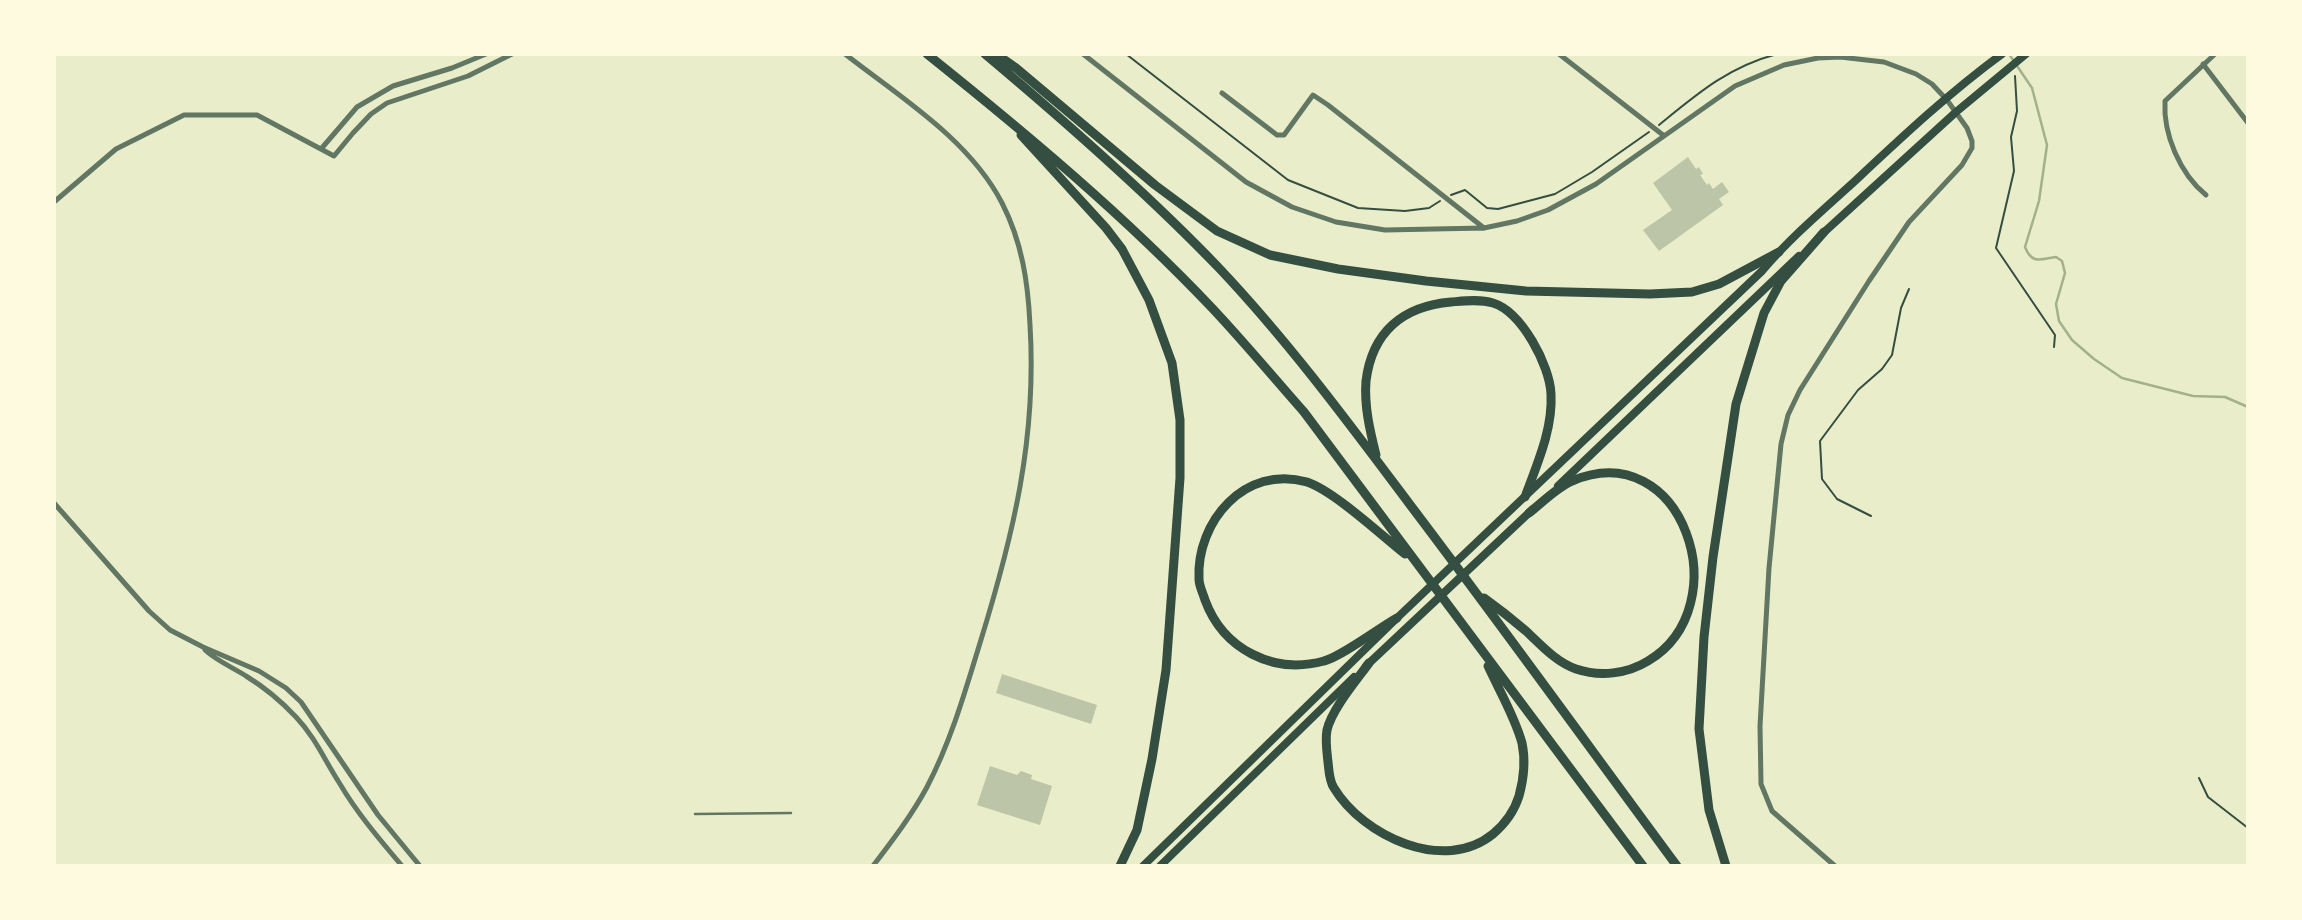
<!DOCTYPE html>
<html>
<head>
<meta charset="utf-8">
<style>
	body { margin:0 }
	#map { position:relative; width:2302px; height:920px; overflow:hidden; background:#e9edc9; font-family:Commissioner,sans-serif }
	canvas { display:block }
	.frame { position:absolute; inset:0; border:56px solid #fefae0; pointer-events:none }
</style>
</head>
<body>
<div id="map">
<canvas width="2302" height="920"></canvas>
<div class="frame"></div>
</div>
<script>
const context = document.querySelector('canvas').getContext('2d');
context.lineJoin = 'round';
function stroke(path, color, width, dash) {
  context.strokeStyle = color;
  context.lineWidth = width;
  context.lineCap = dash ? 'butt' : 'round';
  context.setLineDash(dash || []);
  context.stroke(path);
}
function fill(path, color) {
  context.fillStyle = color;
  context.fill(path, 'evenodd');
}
stroke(new Path2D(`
	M2009 54 2032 88 2047 145 2039 201 2025 247C2032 265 2041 259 2056 257L2062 261 2065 273 2056 304 2059 321 2072 340 2094 359 2122 378 2193 396 2225 397 2248 407`), '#a3b18a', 2.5);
fill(new Path2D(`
	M1688 157 1696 169 1699 167 1703 174 1700 175 1707 185 1709 183 1713 189 1722 182 1729 192 1719 199 1723 205 1659 251 1643 230 1672 210 1653 183Z
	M1002 674 1097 705 1091 724 996 693Z
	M990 766 1017 775 1021 771 1032 775 1031 779 1052 786 1040 825 977 805Z`), '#bcc5a7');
stroke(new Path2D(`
	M1126 54 1288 180 1358 208 1405 211 1429 208 1440 201
	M2015 76 2017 111 2011 137 2014 171 1996 248 2055 335 2054 347
	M1659 125C1697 94 1728 67 1777 54
	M1451 195 1465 190 1487 208 1498 209 1555 194 1592 172 1649 132
	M1871 516 1837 499 1822 479 1820 441 1858 390 1882 369 1892 355 1901 308 1909 289
	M2199 778 2208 797 2248 828`), '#344e41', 2);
stroke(new Path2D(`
	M695 814 791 813`), '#617663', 2.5);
stroke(new Path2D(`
	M845 54C900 97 969 139 1002 203 1022 242 1028 282 1030 325 1037 439 1013 536 980 643 965 692 951 741 927 787 912 815 892 841 873 866
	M1083 54 1246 182 1292 207 1336 222 1385 230 1484 228 1517 221 1548 210 1596 184 1735 86 1784 65 1818 58 1840 57 1884 62 1916 74 1932 84 1947 100 1967 128 1972 141V148L1962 165 1909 222 1869 281 1800 390 1788 415 1781 444 1769 568 1760 726 1761 784 1772 811 1835 866
	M1559 54 1663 135
	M2203 64 2248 123
	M1222 93 1277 135H1284L1313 95 1328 105 1484 228
	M321 149 357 107 393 86 452 68 486 54
	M2206 195C2180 174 2163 134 2165 101L2215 54
	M54 202 116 149 184 115H257L334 156 353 133 371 114 387 103 468 76 512 54
	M54 503 149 611 170 630 203 647 259 671 286 688 301 702 378 815 420 866
	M205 650C217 661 232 667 246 676 264 687 281 701 296 717 315 737 325 761 340 784 357 813 380 840 402 866`), '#617663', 5);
stroke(new Path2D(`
	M1821 235 1956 112 2026 54
	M1558 486 1799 256
	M1366 666 1533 509
	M1143 866 1397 618 1762 271C1790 238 1823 210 1855 181 1902 137 1950 92 2002 54
	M1160 866 1354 677`), '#344e41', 8);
stroke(new Path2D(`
	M927 54C1027 134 1125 216 1213 309 1244 342 1274 378 1304 412L1643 866
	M985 54C1066 122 1146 192 1219 268 1288 341 1348 422 1408 502 1499 622 1587 744 1677 866
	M996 54 1016 68 1155 185 1217 231 1270 255 1338 269 1426 281 1526 291 1650 294 1692 292 1719 284 1779 252
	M1021 135 1106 228 1122 249 1149 300 1172 363 1180 420V478L1166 670 1152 759 1137 830 1120 866
	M1376 455C1370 431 1364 406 1366 381 1372 332 1403 306 1451 302 1464 301 1480 299 1493 303 1522 312 1550 366 1551 394 1553 429 1537 464 1525 497
	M1484 598C1498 608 1512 619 1526 631 1541 645 1556 662 1576 669 1600 677 1627 674 1648 661 1740 606 1683 434 1572 481 1556 488 1543 502 1529 513
	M1397 618C1379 628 1341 657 1324 661 1273 675 1223 649 1205 600 1203 593 1199 586 1199 579 1196 522 1245 464 1307 482 1334 491 1381 535 1405 554
	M1369 663C1356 681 1332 709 1327 730 1325 740 1327 753 1328 762 1329 770 1329 781 1334 788 1363 836 1444 874 1493 834 1506 823 1514 812 1519 796 1524 778 1526 762 1522 743 1515 717 1499 690 1488 666
	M1726 866 1709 810 1699 729 1704 637 1713 557 1736 404 1764 313 1781 281 1824 232`), '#344e41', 9);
</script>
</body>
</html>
